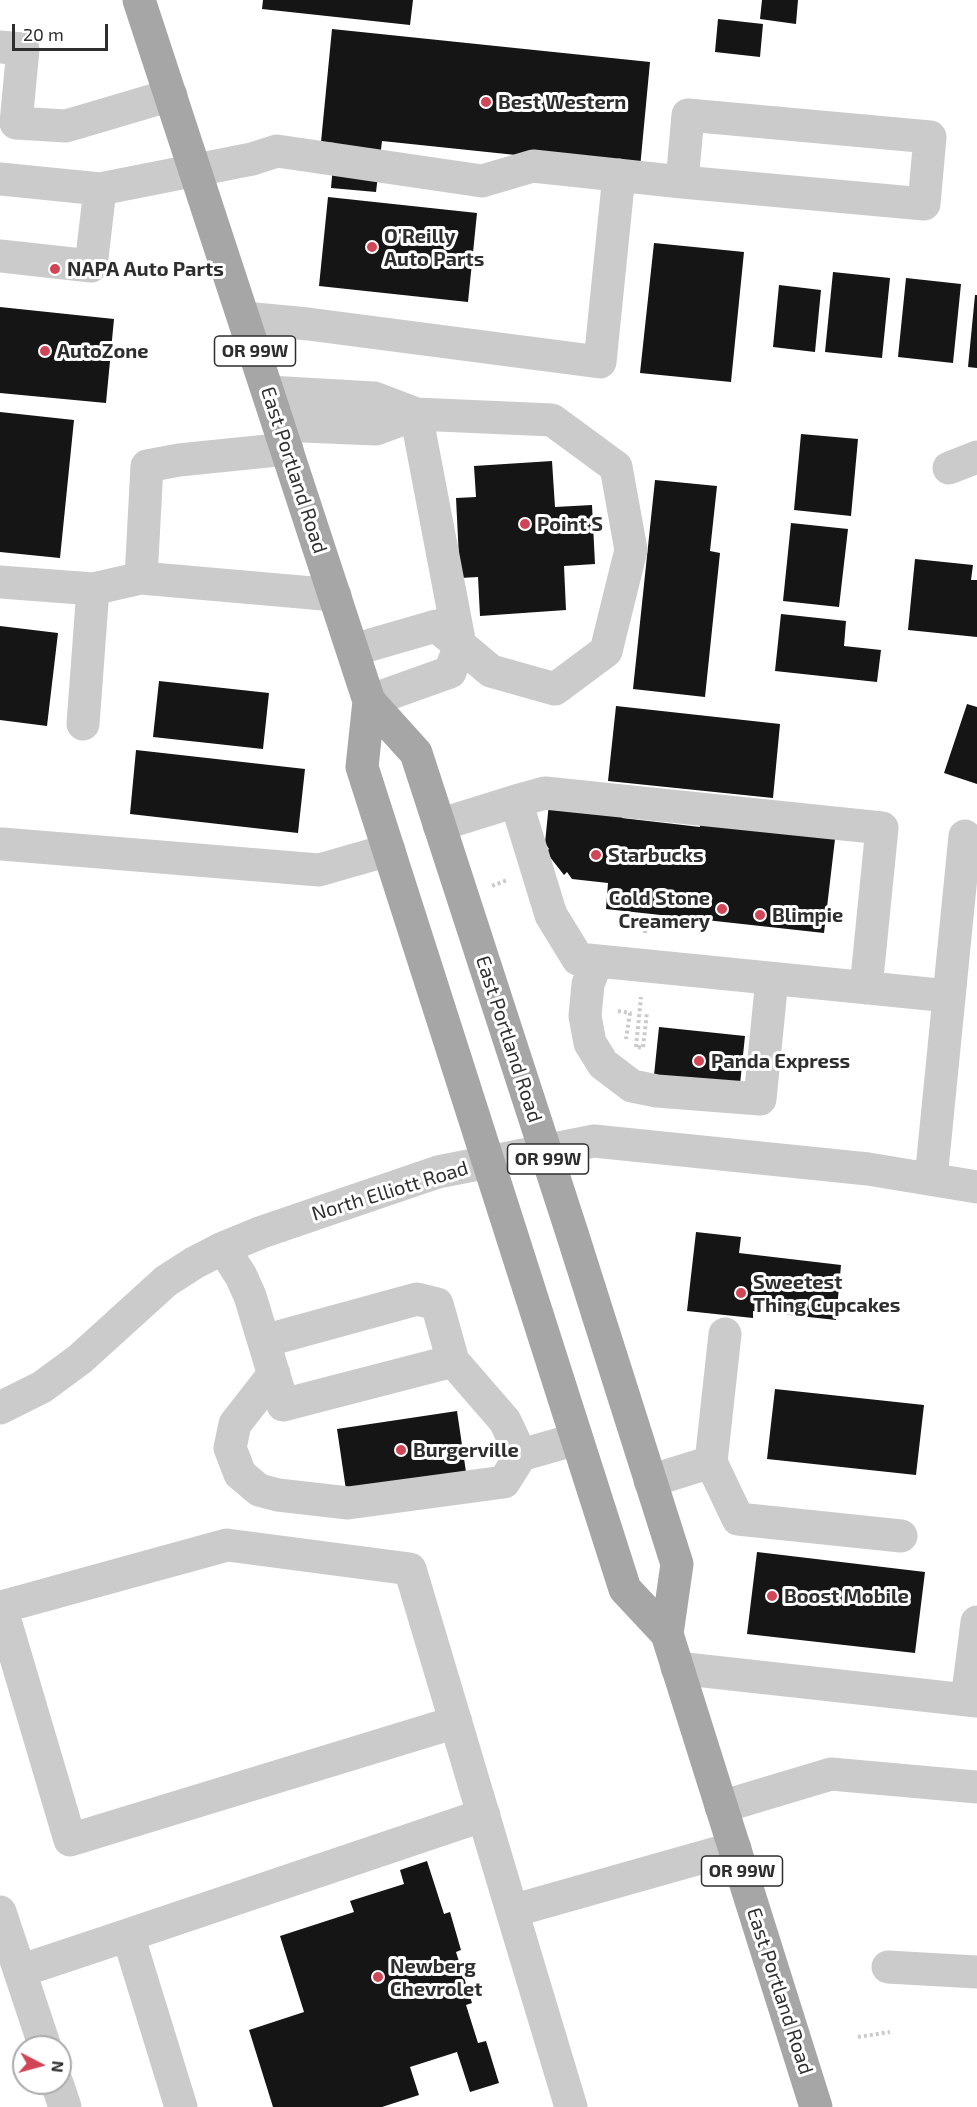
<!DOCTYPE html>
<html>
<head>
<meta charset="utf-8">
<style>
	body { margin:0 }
	#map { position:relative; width:977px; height:2107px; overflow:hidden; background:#fff; font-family:"Exo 2",sans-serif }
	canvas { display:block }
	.north { position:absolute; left:12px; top:2035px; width:60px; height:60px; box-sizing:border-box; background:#fff; border:2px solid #ababab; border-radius:50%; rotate:96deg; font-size:16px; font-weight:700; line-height:24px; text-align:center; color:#2e2e2e }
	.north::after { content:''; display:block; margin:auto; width:21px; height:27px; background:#d04657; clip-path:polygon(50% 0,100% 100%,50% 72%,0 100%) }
	.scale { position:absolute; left:12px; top:24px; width:96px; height:27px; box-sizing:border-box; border:3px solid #2e2e2e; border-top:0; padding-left:8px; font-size:18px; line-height:21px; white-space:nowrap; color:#2e2e2e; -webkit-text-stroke:4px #fff; paint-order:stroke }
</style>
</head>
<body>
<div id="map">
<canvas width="977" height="2107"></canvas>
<div class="north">N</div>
<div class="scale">20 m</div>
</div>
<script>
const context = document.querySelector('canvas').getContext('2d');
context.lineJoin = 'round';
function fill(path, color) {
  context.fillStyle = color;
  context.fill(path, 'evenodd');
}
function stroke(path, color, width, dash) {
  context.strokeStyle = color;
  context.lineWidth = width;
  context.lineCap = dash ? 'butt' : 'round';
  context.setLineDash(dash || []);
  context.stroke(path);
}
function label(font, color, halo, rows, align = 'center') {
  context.font = font + ' "Exo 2",sans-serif';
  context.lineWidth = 6;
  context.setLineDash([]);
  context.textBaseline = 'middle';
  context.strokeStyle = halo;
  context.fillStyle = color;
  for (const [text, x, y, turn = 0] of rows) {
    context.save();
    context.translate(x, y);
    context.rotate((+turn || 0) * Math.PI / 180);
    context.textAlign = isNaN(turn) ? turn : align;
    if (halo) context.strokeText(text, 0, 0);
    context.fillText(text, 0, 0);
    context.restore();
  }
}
fill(new Path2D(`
	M263 0H413L410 25 262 9Z
	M762 0H798L796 24 760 19Z
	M718 19 763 24 760 57 715 52Z
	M332 29 650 62 640 168 382 141 376 192 331 188 335 143 321 142Z
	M328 197 477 213 468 302 319 286Z
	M654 243 744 252 731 382 640 373Z
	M833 272 890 278 882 358 825 352Z
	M906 278 961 284 953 363 898 357Z
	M779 285 821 290 815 352 773 347Z
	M975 295H977V368L968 367Z
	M0 307 114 319 106 403 0 393Z
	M0 412 74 420 60 558 0 552Z
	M801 434 858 439 851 516 794 510Z
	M552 461 555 507 592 505 595 564 564 566 566 610 480 616 478 577 460 578 456 498 476 497 474 466Z
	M655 480 717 486 710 551 720 553 705 697 633 689Z
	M791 523 848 529 839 607 783 601Z
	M915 559 973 565 971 580H977V637L908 630Z
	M781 614 846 621 844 646 881 650 877 682 775 671Z
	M0 626 58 633 47 726 0 720Z
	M159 681 269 693 263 749 153 737Z
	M967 704 977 707V784L944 773Z
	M616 706 780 724 773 798 608 781Z
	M136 750 305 769 298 833 130 814Z
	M549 803 623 811 622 818 700 827V824L835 839 824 933 606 909 608 883 572 879 567 872 564 875 546 852 549 849 545 843Z
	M659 1027 745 1036 739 1094 653 1085Z
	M696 1232 741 1237 739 1253 841 1265 836 1320 753 1311V1318L687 1311Z
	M775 1389 924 1405 916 1475 767 1459Z
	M457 1411 466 1472 346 1490 337 1429Z
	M757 1552 925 1572 915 1653 747 1634Z
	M427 1861 444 1914 450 1912 461 1950 456 1952 472 2003 466 2005 478 2043 486 2041 499 2083 470 2092 457 2052 410 2067 419 2095 382 2107H273L249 2030 304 2012 280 1936 354 1912 350 1901 404 1884 400 1870Z`), '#151515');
stroke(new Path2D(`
	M492 886 507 880
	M645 933 646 919
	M618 1011 630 1013 626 1039
	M636 1047 641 997
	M638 1047 643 1048 647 1012
	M858 2037 890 2032`), '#cbcbcb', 4, [3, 3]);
stroke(new Path2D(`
	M0 47 23 49 16 123 66 126 171 95
	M688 115 930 137 924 204 682 182Z
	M0 179 100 189 252 159 277 151 482 181 533 166 682 182
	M0 256 91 266 100 189
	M244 318 308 324 600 362 619 175
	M268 392 374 398 416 414 376 429 279 425
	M416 414 552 420 616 467 631 550 606 651 555 689 491 671 460 645Z
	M949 468 977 457
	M141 578 147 466 179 460 287 449
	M0 582 93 589 141 578 335 595
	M353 650 436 626 460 645 450 672 369 701
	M83 724 93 589
	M516 801 545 793 882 828 866 988
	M439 825 516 801 551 915 578 959 949 996
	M2 844 319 870 389 850
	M597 961 588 984 585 1016 590 1043 603 1064 632 1086 657 1091 760 1099 772 979
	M931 1179 965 836
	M223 1248 241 1276 250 1296 283 1405 453 1361 437 1304 417 1299 264 1341
	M725 1334 711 1462 738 1519 901 1536
	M453 1361 505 1421 521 1455
	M274 1374 235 1424 230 1448 240 1474 259 1490 278 1495 348 1503 504 1482 521 1455 577 1439
	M0 1408 42 1387 80 1359 166 1281 194 1263 223 1248 262 1232 438 1172 594 1141 868 1169 977 1187
	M650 1481 711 1462
	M677 1668 977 1701
	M967 1700 977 1622
	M456 1722 70 1840 1 1607 227 1545 410 1569 512 1911
	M721 1807 831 1774 977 1787
	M0 1912 45 2047
	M128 1935 484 1815
	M888 1967 977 1972
	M20 1971 128 1935 181 2107
	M57 2083 65 2107
	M571 2107 512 1911 735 1848`), '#cbcbcb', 33);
stroke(new Path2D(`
	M139 0 369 701 416 753 572 1233 677 1564 667 1634
	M369 701 362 767 625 1589 667 1634 816 2107`), '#a6a6a6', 33);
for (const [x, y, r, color] of [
	[486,102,6,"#d04657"],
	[372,247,6,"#d04657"],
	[55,269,6,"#d04657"],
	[45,351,6,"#d04657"],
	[525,524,6,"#d04657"],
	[596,855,6,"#d04657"],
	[722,909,6,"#d04657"],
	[760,915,6,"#d04657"],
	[699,1061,6,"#d04657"],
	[741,1293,6,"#d04657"],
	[401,1450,6,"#d04657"],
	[772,1596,6,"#d04657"],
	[378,1977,6,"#d04657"]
]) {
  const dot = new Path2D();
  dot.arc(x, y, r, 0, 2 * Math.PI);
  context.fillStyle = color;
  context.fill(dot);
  stroke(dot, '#fff', 2);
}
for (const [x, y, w] of [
	[255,351,81],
	[548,1159,81],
	[742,1871,81]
]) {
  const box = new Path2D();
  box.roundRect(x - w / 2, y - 15, w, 30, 4.5);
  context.fillStyle = '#fff';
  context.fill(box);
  stroke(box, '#2e2e2e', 1.5);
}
label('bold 18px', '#2e2e2e', null, [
	["OR 99W",255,351],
	["OR 99W",548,1159],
	["OR 99W",742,1871]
]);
label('bold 20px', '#2e2e2e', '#fff', [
	["Best Western",498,102],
	["O'Reilly",384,236],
	["Auto Parts",384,259],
	["NAPA Auto Parts",67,269],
	["AutoZone",57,351],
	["Point S",537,524],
	["Starbucks",608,855],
	["Cold Stone",710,898,"right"],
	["Creamery",710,921,"right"],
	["Blimpie",772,915],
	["Panda Express",711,1061],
	["Sweetest",753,1282],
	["Thing Cupcakes",753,1305],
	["Burgerville",413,1450],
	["Boost Mobile",784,1596],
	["Newberg",390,1966],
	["Chevrolet",390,1989]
], 'left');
label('20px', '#2e2e2e', '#fff', [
	["East Portland Road",294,470,72],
	["East Portland Road",509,1039,72],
	["North Elliott Road",390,1191,-17],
	["East Portland Road",780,1991,72]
]);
</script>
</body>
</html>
